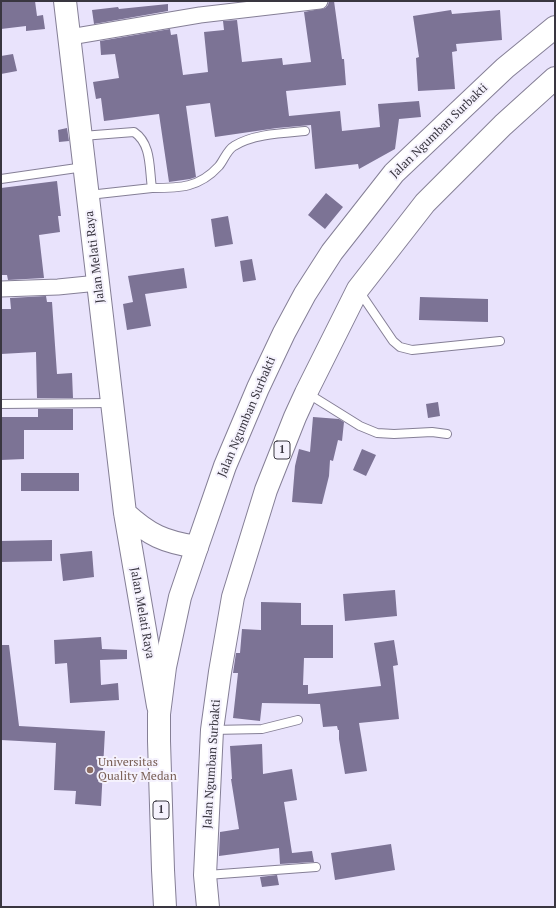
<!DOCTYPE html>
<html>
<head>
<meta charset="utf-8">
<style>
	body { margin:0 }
	#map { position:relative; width:556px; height:908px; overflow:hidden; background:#e9e3fc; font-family:"PT Serif",serif }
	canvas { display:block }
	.frame { position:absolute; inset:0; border:2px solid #393640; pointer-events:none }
</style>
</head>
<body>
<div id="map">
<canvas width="556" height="908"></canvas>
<div class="frame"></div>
</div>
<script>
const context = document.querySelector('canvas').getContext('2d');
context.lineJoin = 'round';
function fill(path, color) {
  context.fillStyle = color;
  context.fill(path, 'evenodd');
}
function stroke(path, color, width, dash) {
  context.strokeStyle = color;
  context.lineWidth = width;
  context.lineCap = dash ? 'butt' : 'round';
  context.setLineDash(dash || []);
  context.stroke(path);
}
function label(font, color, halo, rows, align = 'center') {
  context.font = font + ' "PT Serif",serif';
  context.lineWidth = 4;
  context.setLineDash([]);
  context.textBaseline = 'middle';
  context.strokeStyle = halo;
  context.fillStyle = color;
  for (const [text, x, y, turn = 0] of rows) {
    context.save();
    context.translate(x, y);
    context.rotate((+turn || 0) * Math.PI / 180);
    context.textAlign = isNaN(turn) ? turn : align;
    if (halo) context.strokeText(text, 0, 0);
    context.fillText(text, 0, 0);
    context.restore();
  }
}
fill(new Path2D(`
	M1 1H35L37 16 43 15 45 29 26 31V26L1 29Z
	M329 1H334L342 59H344L346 85 286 91 289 116 340 111 342 131 380 127 378 104 419 101 421 117 399 119 395 149 359 169 358 164 315 169 311 125 277 128 215 137 210 103 186 106 196 177 190 179 169 182 159 114 104 121 101 98 96 99 93 82 119 78 115 54 101 55 100 41 170 29 171 35 177 34 183 75 208 72 204 32 224 30 223 21 237 20 242 62 282 58 283 65 311 62 304 12 325 8 328 5Z
	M168 4V11L94 24 92 10 118 7 119 9Z
	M451 10 452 14 500 10 502 40 456 44 457 51 452 52 455 89 418 91 416 58 419 57 413 16Z
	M13 54 17 71 1 74V56Z
	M67 128 69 141 59 142 58 130Z
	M57 181 61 216H58L60 232 39 235 44 278 8 280 7 275H1V188Z
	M326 193 343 207 325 229 308 215Z
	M228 216 233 244 215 247 211 219Z
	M252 259 256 280 243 282 240 261Z
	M184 268 187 288 145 294 151 326 127 330 123 304 133 302 128 276Z
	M46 296 47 302H52L57 374 72 373 73 398H37L36 352 1 354V309H11L10 298Z
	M420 297 488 299V322L419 320Z
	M438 402 440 416 428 418 426 404Z
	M38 409H73V430H24V459L1 460V417H38Z
	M313 417 339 419 344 422 342 441 338 440 333 461 330 460 329 476 322 504 292 502 295 466 299 449 310 452Z
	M362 449 376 455 366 476 353 470Z
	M21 473H79V491H21Z
	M52 540V561L1 562V541Z
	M92 551 94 577 63 581 60 554Z
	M395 590 397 616 345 621 343 594Z
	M261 602 301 603V625H333V658H304L303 685H308V694L381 686 374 643 394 640 398 665 393 666 399 719 359 723 367 771 345 774 339 739V730H338L337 726 323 727 320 704 262 703 260 721 233 718 238 673H233L236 653H240L242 629 261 630Z
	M101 637 102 649 127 650V659L100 660 101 685 118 683 119 700 70 703 67 663 55 664 54 640Z
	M1 645H9L19 726 105 731 101 806 75 804 76 791 54 790 56 743 1 740Z
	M262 744 263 774 292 769 297 800 284 802 292 853 312 851 314 862 280 864 279 848 219 856 220 832 239 829 231 779H232L230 746Z
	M391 844 395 870 335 880 331 853Z
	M277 875 279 885 262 887 260 877Z`), '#7c7395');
const service = new Path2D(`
	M82 136 134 132C152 144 149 169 152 188 180 188 199 188 219 166 224 160 227 150 234 146 253 134 283 133 305 131
	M1 179 84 167
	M89 195 152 188
	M359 291 393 341 400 347 412 350 500 341
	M307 393 360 426 377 433 394 434 432 432 447 434
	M1 404 111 403
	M212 730 262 729 298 720
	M207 875 316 867`);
const minor = new Path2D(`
	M70 37 200 15 320 1
	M1 289 58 287 98 283`);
const primary = new Path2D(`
	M65 1 125 513 158 706
	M125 513C149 535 164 542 197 547`);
const trunk = new Path2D(`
	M165 907 163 870 159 741V714L165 667 180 597 197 547 225 466 258 388 284 333 305 294 332 252 394 173 505 68 555 27
	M208 907 205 875 212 730 220 672 233 597 266 490 295 417 306 393 358 289 425 203 503 125 555 78`);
stroke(service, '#857f96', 10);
stroke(minor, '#857f96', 17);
stroke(primary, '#857f96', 24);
stroke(trunk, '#857f96', 24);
stroke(service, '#fff', 8);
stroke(minor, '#fff', 15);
stroke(primary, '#fff', 22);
stroke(trunk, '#fff', 22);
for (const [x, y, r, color] of [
	[90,770,4,"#8d6e63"]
]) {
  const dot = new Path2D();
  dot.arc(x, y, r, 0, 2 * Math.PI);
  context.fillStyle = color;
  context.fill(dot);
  stroke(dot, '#f5f2fd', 1.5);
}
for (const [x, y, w] of [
	[282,450,16],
	[161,810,16]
]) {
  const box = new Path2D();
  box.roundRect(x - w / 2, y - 9, w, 18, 3);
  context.fillStyle = '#f5f2fd';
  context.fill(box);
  stroke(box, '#393640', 1);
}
label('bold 11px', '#393640', null, [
	["1",282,450],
	["1",161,810]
]);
label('12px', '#393640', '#f5f2fd', [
	["Jalan Ngumban Surbakti",439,131,-44],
	["Jalan Melati Raya",95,257,-97],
	["Jalan Ngumban Surbakti",247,417,-67],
	["Jalan Melati Raya",142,613,80],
	["Jalan Ngumban Surbakti",212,764,-86]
]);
label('12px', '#785e54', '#f5f2fd', [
	["Universitas",98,763],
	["Quality Medan",98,777]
], 'left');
</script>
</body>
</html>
